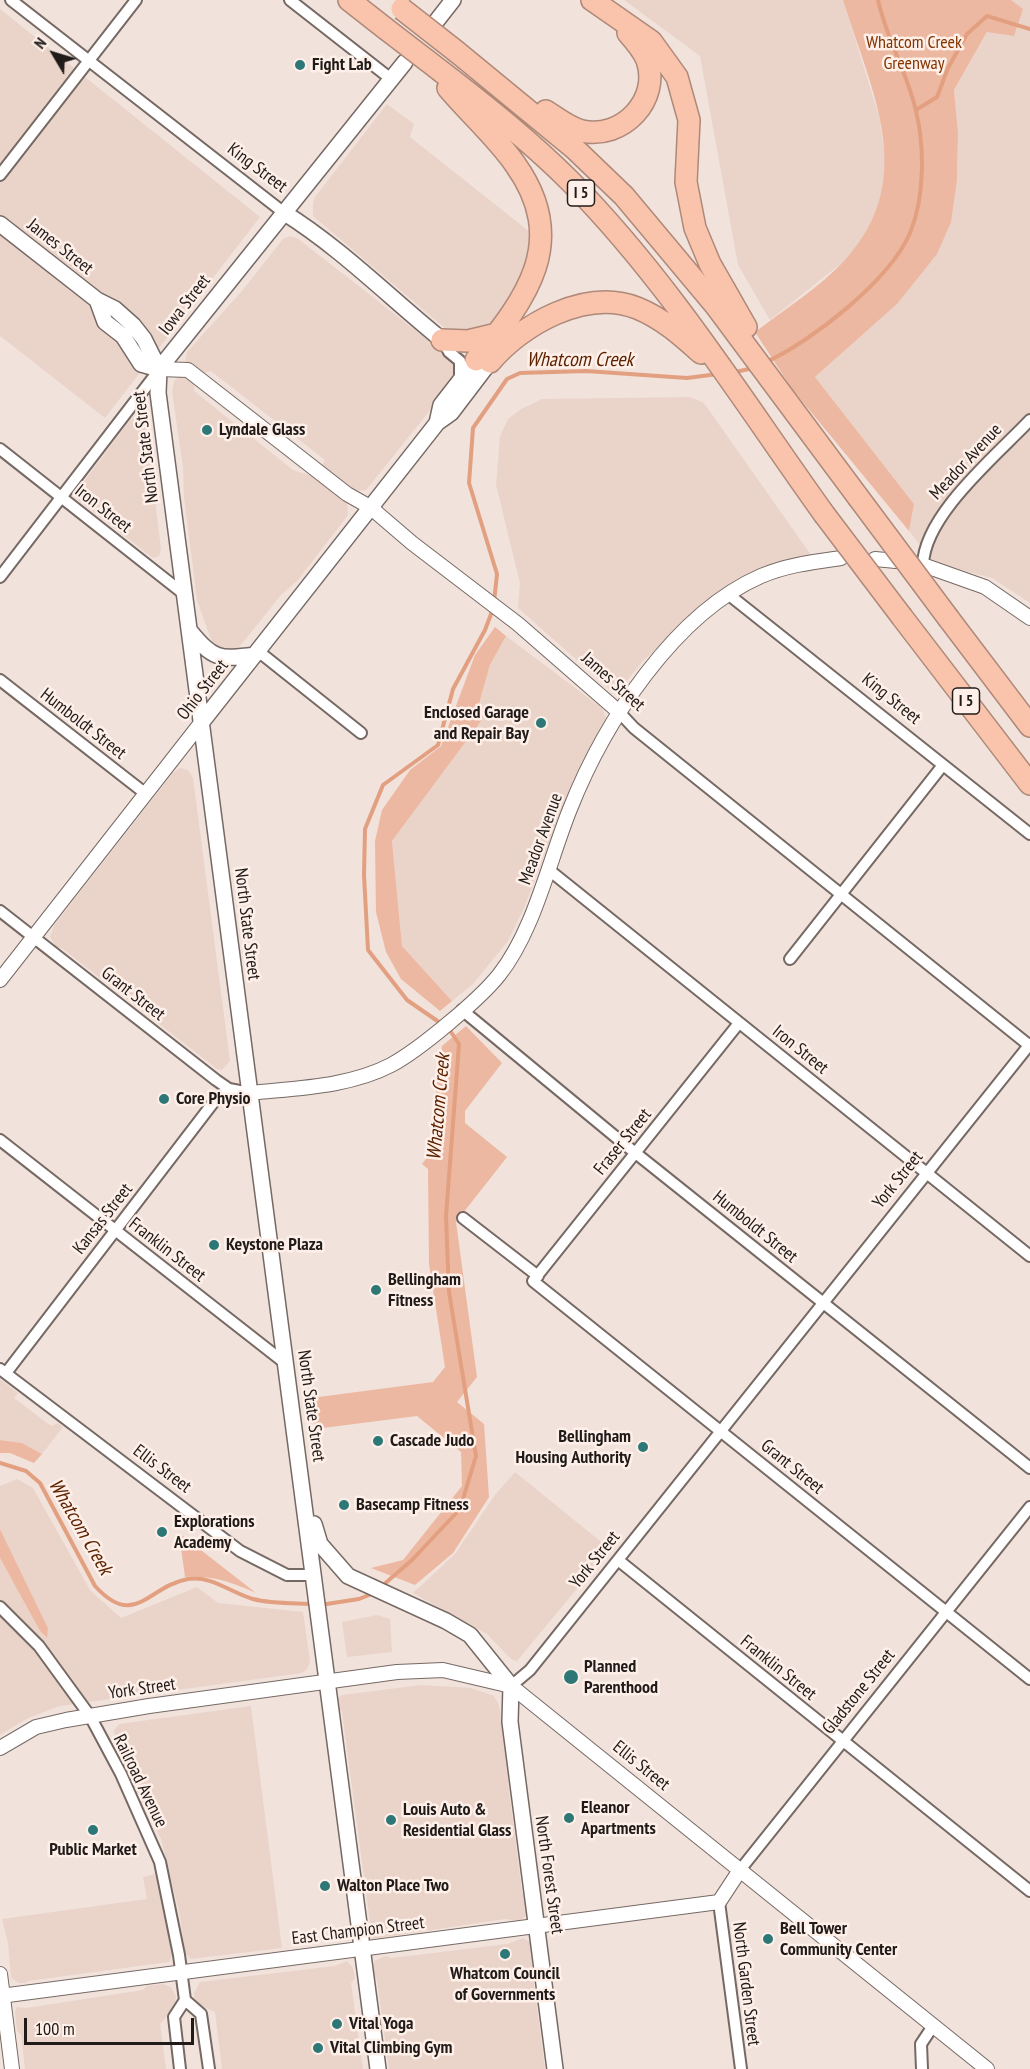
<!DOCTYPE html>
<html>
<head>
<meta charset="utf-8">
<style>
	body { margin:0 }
	#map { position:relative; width:1030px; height:2069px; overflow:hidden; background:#f1e2dc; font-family:"PT Sans Narrow",sans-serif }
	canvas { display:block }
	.north { position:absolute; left:24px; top:24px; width:60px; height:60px; -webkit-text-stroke:4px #fef0e9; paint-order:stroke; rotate:308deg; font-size:16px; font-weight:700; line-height:24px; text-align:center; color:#201b19 }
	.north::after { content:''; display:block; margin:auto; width:21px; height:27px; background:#201b19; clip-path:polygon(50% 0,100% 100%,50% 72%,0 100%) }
	.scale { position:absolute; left:24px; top:2018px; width:170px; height:27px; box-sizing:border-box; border:3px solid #201b19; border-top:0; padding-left:8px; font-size:18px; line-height:21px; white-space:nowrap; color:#201b19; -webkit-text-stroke:4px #fef0e9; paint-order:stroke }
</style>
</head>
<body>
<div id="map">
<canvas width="1030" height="2069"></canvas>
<div class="north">N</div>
<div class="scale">100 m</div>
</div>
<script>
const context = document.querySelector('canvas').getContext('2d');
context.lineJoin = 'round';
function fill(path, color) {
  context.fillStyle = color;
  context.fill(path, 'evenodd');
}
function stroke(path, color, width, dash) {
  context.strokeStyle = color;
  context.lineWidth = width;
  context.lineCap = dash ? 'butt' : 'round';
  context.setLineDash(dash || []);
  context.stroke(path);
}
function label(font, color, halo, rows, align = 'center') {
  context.font = font + ' "PT Sans Narrow",sans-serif';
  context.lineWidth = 5;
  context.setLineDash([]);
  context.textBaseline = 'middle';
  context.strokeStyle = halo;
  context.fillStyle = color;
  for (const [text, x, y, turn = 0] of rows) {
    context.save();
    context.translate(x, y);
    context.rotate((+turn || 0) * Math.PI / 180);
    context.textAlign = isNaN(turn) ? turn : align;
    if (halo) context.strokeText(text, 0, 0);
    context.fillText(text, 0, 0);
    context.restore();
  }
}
fill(new Path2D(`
	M624 0H843L879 116 886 161 881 202 862 241 843 262 770 320 738 265 700 56Z
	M1011 0H1030V603L992 578 934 563 909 531 914 504 815 377 897 304 957 180 958 132 954 90 988 31 1023 10Z
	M0 9 260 217 105 418 0 336Z
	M387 104 414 124 410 137 535 236 534 251 498 326 453 335 313 216V203L315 197Z
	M290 236 297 238 456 362V378L366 490 356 491 351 488 322 465 325 460 211 371 202 374 185 361 187 352 242 291 283 239Z
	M179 377H189L195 383 194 391 293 470 312 476 347 503 348 515 298 580 281 595 240 646 234 650 218 651 213 645 197 600 184 497 183 468 172 391 174 381Z
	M690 397 704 403 811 555 773 564 736 582 704 604 642 662 621 688 612 691 518 608 520 583 496 485 500 436 508 419 521 409 542 399Z
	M139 415 146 424 161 549 159 556 153 558 73 496 130 420Z
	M506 636 602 708 606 718 569 791 524 908 508 941 473 984 452 1001 402 946 392 841 484 716 477 712 490 665Z
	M180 768 188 770 193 778 230 1061 222 1070 217 1069 63 949 56 947 50 937 54 925 173 773Z
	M0 1379 18 1393 14 1398 51 1426 58 1423 63 1427 42 1454 22 1443 0 1440Z
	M515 1472 610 1549 517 1661 511 1659 487 1634 413 1593 455 1554 495 1495Z
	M17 1479 33 1488 90 1590 121 1618 197 1587 218 1603 303 1612 310 1662 307 1669 302 1673 60 1706 28 1718 0 1735V1558L40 1631 46 1638 48 1628 0 1529V1486Z
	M377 1615 390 1619 392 1652 347 1657 342 1622Z
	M421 1685 471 1688 494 1696 499 1705 510 1775 508 1783 522 1892 528 1909 526 1916 519 1921 505 1919 372 1939 367 1933 366 1927 370 1922 342 1712 338 1708 337 1699 342 1695Z
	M251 1706 282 1948 191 1959 185 1953 180 1916 161 1839 117 1752 114 1730 119 1724Z
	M155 1874 173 1954 169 1962 28 1981 25 1983H19L11 1978 8 1943 2 1919 147 1899 143 1877Z
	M523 1938 531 1943 535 1963 532 1969 545 2069H389L377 1980 373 1975 374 1961 385 1956 392 1958 507 1944Z
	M347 1961 353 1968 355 1978 351 1983 363 2069H222L215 2012 202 2006 194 1999V1993L200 1982 335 1966Z
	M163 1984 171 1987 176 1996 174 2008 160 2024 166 2069H25L21 2035 17 2031 15 2012 17 2007 26 2008 143 1990 147 1986Z`), '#ead4ca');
fill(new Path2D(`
	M843 0H1011L1023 9 1014 36 987 32 954 90 958 132 957 180 951 222 937 254 897 304 815 377 914 504 909 531 792 389 755 332C785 309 819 288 844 261 920 179 871 91 843 0Z
	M495 627 506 636 490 665 477 711 484 717 392 841 402 946 452 1001 440 1011 401 979 386 952 376 912 375 841 382 810 410 770 441 746 475 655Z
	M466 1026 502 1063 465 1111V1123L507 1157 456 1222 477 1377 457 1402 484 1424 489 1497 453 1553 415 1585 371 1568 403 1560 462 1486 461 1452 417 1416 315 1429 311 1398 433 1382 445 1367 429 1264 428 1169 422 1164 444 1136 445 1108 435 1100 442 1046Z
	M0 1440 22 1443 42 1454 34 1463 10 1453H0Z
	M0 1529 48 1628 47 1638 40 1631 0 1558Z
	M179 1533 256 1593C232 1582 212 1575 185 1577Z`), '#edb8a1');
stroke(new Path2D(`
	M916 110 937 97 948 68 967 34 987 16 1030 29
	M766 362C811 342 890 280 910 233 925 197 925 145 915 107 906 71 886 37 878 0
	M735 372 754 368
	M494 602 497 574 469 483 473 428 507 379 520 373 586 371 687 378 718 374
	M0 1463 26 1471 40 1483 95 1586C135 1630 148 1586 188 1579 211 1575 231 1593 253 1599 272 1604 293 1603 313 1604
	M382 1586 412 1560 460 1509 476 1456 449 1292 446 1216 459 1044 449 1029 407 1000 368 950 364 875 365 829 383 785 438 745 453 689 485 630 493 609
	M320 1605 359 1599 374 1593`), '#e3a081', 4);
const minor = new Path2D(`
	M11 0 283 212
	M290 0 391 79
	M0 175 136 0
	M443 340 449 352 460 361V380
	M0 449 184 594
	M923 565C924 515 997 455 1030 420
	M0 577 159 370
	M728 594 1030 834
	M258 651 361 733
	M0 680 146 794
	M619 712 634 728 1030 1046
	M549 870 1030 1256
	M0 911 216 1080 229 1089 250 1093
	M790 959 943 765
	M462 1010 623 1143 1030 1468
	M739 1023 533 1281 1030 1679
	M0 1140 285 1363
	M463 1218 538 1276
	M0 1369 240 1551 287 1575H313
	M6 1373 216 1099 229 1089
	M618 1560 1030 1891
	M0 1607 39 1646 90 1716 121 1774 160 1862 179 1955 185 2000 174 2017 180 2069
	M511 1686 530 1670 1030 1044
	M740 1870 1030 1507
	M719 1902 741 2069
	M185 2000 201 2014 209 2069
	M922 2069 921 2044 933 2026`);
const tertiary = new Path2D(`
	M159 369 188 370 347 494 370 507 412 543 518 624 619 712
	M875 559 896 561
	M923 565 985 587 1030 618
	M0 980 201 723
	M250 1093C296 1088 349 1087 391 1065 419 1050 479 1000 499 975 534 931 549 861 570 809 604 723 674 614 761 576 787 565 813 562 841 558
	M0 1748 36 1727 66 1720 149 1706 397 1672 443 1670 511 1686 987 2069
	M0 1974 12 2069
	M0 1996 719 1902 740 1870`);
const secondary = new Path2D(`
	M435 23 453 0
	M283 212C341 248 389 297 442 340
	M0 224 97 300 115 309 133 325 144 339 159 369 158 393 378 2069
	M97 300 105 322 123 336 141 364 159 369
	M159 369 405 62
	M437 423 441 405 476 360
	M189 630C213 659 218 660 255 655
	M201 723 437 423 451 413 486 367
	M314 1524 320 1544 348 1576 446 1621 470 1635 511 1686 510 1722 555 2069`);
const motorway = new Path2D(`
	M349 0 386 29
	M592 0 651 41 677 77 689 120 686 182 695 228 710 264 746 327
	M457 52 575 149 624 196 716 306 858 497
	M442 72C486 106 530 141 570 181 668 280 743 401 824 514
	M448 88C470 114 496 137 515 164 570 241 527 298 476 360
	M546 111C557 118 569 128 582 131 622 140 661 100 647 60 643 50 636 42 628 33
	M442 340 468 341 497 334
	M490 362C522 324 586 288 637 308 662 318 682 336 701 353
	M902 617 1030 784
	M949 619 1030 726`);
stroke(minor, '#766964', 14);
stroke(tertiary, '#766964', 16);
stroke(secondary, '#766964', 18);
stroke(motorway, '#ae8979', 24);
stroke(minor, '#fff', 10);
stroke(tertiary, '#fff', 14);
stroke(secondary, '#fff', 15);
stroke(motorway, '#fac4ac', 21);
const motorwayBridge = new Path2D(`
	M402 9 457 52
	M386 29 442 72
	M858 497 949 619
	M824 514 902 617`);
stroke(motorwayBridge, '#ae8979', 24, []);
stroke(motorwayBridge, '#fac4ac', 21);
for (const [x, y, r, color] of [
	[300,65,6,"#2d7777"],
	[207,430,6,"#2d7777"],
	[541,723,6,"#2d7777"],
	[164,1099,6,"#2d7777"],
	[214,1245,6,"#2d7777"],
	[376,1290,6,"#2d7777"],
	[378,1441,6,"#2d7777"],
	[643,1447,6,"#2d7777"],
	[344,1505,6,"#2d7777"],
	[162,1532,6,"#2d7777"],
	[571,1677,8,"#2d7777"],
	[569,1818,6,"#2d7777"],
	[391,1820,6,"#2d7777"],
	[93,1830,6,"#2d7777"],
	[325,1886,6,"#2d7777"],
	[768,1939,6,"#2d7777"],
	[505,1954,6,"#2d7777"],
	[337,2024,6,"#2d7777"],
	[318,2048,6,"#2d7777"]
]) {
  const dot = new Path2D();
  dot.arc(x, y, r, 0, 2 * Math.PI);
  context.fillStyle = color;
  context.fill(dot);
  stroke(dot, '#fef0e9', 2);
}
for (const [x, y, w] of [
	[581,193,27],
	[966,701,27]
]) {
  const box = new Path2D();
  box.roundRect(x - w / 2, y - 13, w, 26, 4.5);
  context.fillStyle = '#fef0e9';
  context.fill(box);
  stroke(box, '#201b19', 1.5);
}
label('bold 16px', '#201b19', null, [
	["I 5",581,193],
	["I 5",966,701]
]);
label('18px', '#823300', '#fef0e9', [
	["Whatcom Creek",914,43],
	["Greenway",914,64]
]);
label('bold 18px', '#201b19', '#fef0e9', [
	["Fight Lab",312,65],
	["Lyndale Glass",219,430],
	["Enclosed Garage",529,713,"right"],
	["and Repair Bay",529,734,"right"],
	["Core Physio",176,1099],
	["Keystone Plaza",226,1245],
	["Bellingham",388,1280],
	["Fitness",388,1301],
	["Bellingham",631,1437,"right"],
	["Housing Authority",631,1458,"right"],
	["Cascade Judo",390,1441],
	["Basecamp Fitness",356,1505],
	["Explorations",174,1522],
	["Academy",174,1543],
	["Planned",584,1667],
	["Parenthood",584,1688],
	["Eleanor",581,1808],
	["Apartments",581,1829],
	["Louis Auto &",403,1810],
	["Residential Glass",403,1831],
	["Public Market",93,1850,"center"],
	["Walton Place Two",337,1886],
	["Bell Tower",780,1929],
	["Community Center",780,1950],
	["Whatcom Council",505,1974,"center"],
	["of Governments",505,1995,"center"],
	["Vital Yoga",349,2024],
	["Vital Climbing Gym",330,2048]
], 'left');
label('18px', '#201b19', '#fef0e9', [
	["King Street",257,168,37],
	["James Street",60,247,38],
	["Iowa Street",185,305,-52],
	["North State Street",146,447,-97],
	["Meador Avenue",966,462,-47],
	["Iron Street",103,509,38],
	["James Street",613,682,42],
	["Ohio Street",203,690,-52],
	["King Street",891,699,39],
	["Humboldt Street",83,724,38],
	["Meador Avenue",541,839,-70],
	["North State Street",247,924,83],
	["Grant Street",133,994,38],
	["Iron Street",800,1050,39],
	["Fraser Street",623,1142,-51],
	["York Street",898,1180,-51],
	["Kansas Street",103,1219,-52],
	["Humboldt Street",755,1227,39],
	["Franklin Street",167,1250,38],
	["North State Street",311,1406,82],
	["Grant Street",792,1467,39],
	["Ellis Street",162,1469,37],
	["York Street",595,1560,-51],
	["Franklin Street",778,1668,39],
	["York Street",142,1689,-8],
	["Gladstone Street",859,1692,-51],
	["Ellis Street",641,1766,39],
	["Railroad Avenue",140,1781,64],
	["North Forest Street",549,1875,82],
	["East Champion Street",358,1931,-7],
	["North Garden Street",746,1984,83]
]);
label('italic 20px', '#5d2200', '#fef0e9', [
	["Whatcom Creek",580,360],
	["Whatcom Creek",439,1107,-85],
	["Whatcom Creek",80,1527,60]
]);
</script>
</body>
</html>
